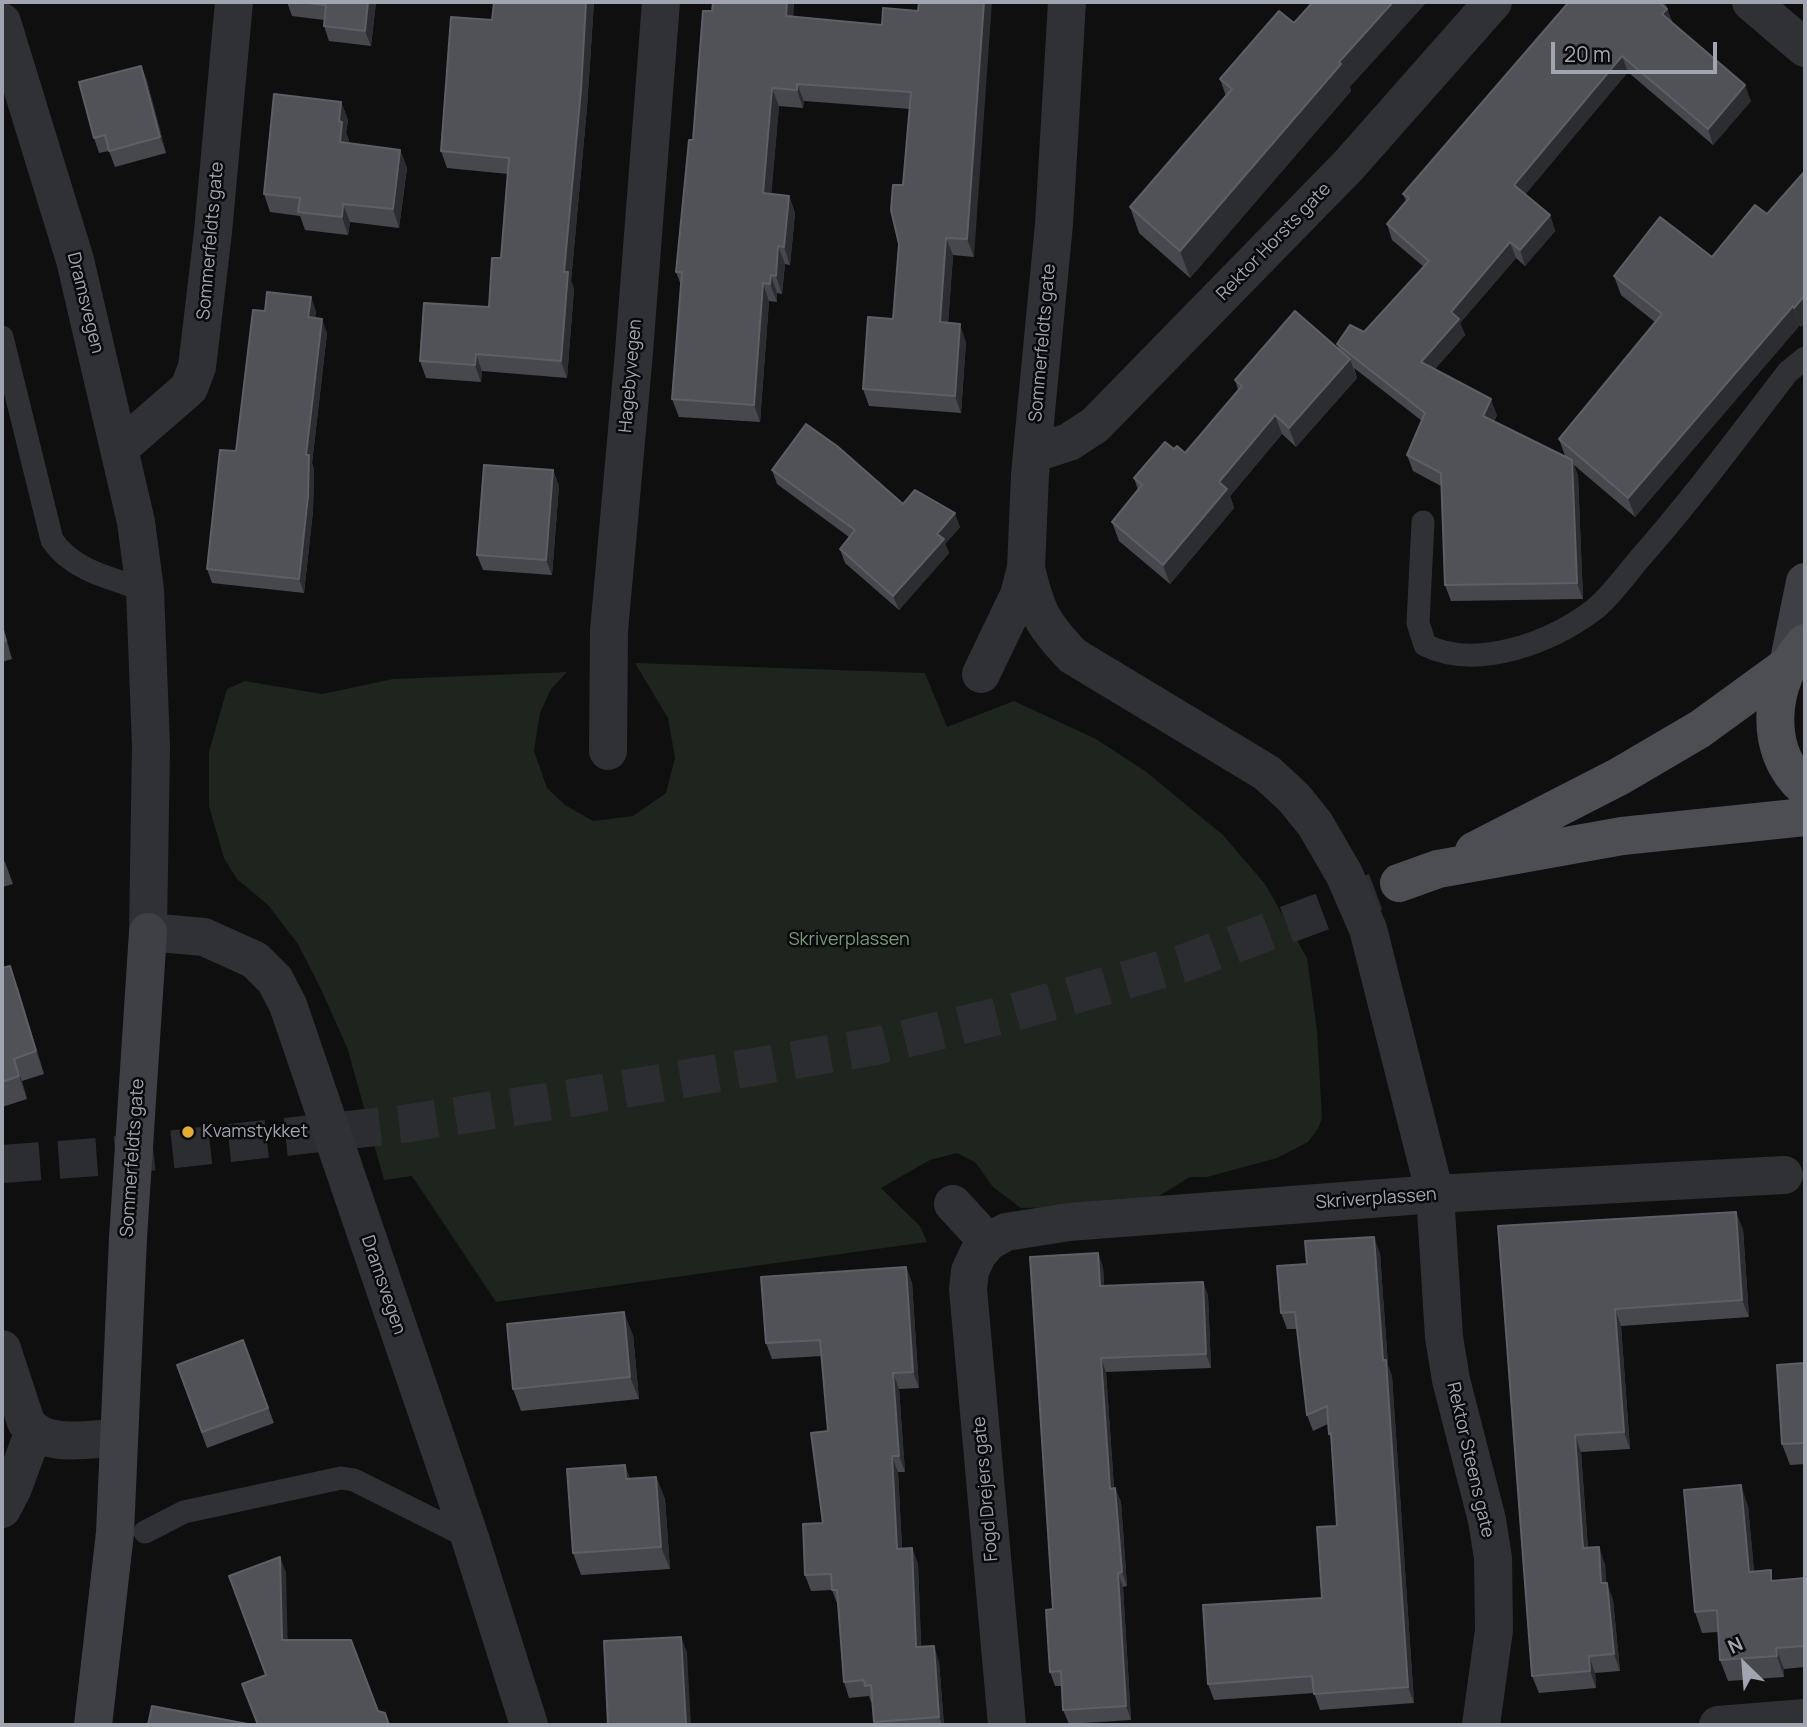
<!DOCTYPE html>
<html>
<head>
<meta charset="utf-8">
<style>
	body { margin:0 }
	#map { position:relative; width:1807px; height:1727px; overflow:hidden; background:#0f0f10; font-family:Manrope,sans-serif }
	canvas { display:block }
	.frame { position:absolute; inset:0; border:4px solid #a1a5b0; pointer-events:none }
	.north { position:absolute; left:1709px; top:1629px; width:70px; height:70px; -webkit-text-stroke:5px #0a0a0b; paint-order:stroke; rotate:335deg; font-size:19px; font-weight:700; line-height:28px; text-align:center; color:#a1a5b0 }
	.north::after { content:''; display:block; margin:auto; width:24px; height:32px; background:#a1a5b0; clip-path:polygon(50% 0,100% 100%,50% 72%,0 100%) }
	.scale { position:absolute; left:1551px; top:42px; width:166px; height:32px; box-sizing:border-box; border:4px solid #a1a5b0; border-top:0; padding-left:9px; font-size:21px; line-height:24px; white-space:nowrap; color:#a1a5b0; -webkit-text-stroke:5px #0a0a0b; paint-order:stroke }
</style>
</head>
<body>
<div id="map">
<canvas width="1807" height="1727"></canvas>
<div class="frame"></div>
<div class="north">N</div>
<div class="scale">20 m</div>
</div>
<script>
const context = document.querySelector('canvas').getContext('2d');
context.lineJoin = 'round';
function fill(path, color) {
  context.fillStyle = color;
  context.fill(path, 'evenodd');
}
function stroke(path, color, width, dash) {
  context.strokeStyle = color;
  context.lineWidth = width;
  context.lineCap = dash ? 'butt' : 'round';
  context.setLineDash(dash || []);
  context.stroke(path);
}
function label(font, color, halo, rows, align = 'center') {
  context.font = font + ' Manrope,sans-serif';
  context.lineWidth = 5;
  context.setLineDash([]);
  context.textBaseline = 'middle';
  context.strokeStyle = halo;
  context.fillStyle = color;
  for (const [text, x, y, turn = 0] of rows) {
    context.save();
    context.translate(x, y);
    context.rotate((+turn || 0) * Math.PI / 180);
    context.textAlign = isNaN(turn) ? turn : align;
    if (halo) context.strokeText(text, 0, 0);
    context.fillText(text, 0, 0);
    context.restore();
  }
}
fill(new Path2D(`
	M635 663 925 673 947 727 1014 701 1096 739 1145 771 1223 835 1265 884 1307 958 1317 1030 1322 1118 1318 1129 1308 1142 1277 1158 1207 1177H1190L1154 1199 1066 1207 1021 1208 993 1187 976 1163 957 1153 930 1160 881 1188 920 1226 927 1242 496 1302 412 1176 384 1180 348 1050 321 989 298 944 268 905 237 879 224 858 209 806V752L227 689 245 681 322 694 393 679 567 672 551 689 540 713 534 751 547 788 565 805 593 821 633 816 666 793 675 758 668 718Z`), '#1e241e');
stroke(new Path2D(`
	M2 1164 111 1156 403 1124 578 1097 876 1046 1015 1012 1184 963 1399 883`), '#2c2d30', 38, [38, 19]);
stroke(new Path2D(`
	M2 337 52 540C73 571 111 578 145 590
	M1423 522 1418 623 1425 645C1477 671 1552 642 1595 609 1612 595 1627 573 1641 557 1693 498 1740 434 1788 372L1805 358
	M145 1532 184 1512 341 1478 354 1480 470 1538`), '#303135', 23);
stroke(new Path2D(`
	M1751 2 1805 48
	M2 22 75 260 136 522 145 590 151 746 148 932 204 937 255 960 275 980 288 1005 470 1538 529 1725
	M120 448 189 388 197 367 213 232 234 2
	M1032 454 1069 442 1095 425 1349 165 1493 2
	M1026 568C1036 611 1042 624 1073 656L1267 773 1294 798 1315 824 1344 874 1368 929 1435 1194 1444 1337 1451 1380 1487 1520 1493 1558 1494 1630 1481 1725
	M981 674 1019 595 1026 568 1030 474 1054 224 1067 2
	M608 751 609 631 634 352 661 2
	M953 1204 988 1242
	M2 1349 26 1422C44 1450 91 1438 119 1438
	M2 1509 12 1490 34 1431
	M1007 1725 968 1289 970 1271 978 1254 988 1242 1006 1232 1069 1222 1435 1194 1784 1175
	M1718 1725 1805 1718`), '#303135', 38);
stroke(new Path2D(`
	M1788 665 1805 582
	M93 1725 115 1533 128 1238 148 932`), '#3e4045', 38);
stroke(new Path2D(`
	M1805 643C1769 681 1762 751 1805 788
	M1474 851 1620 776 1700 729 1788 665
	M1399 883 1438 869 1622 836 1805 817`), '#4c4e53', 38);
fill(new Path2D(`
	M287 2H376L371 46 329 41 324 26V20L292 16Z
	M494 2H594L587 107 571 281 574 289 567 378 482 371 481 382 426 378 420 361 489 307 501 258 508 174 447 168 441 151 492 20Z
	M713 2H794L793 17 882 25 918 11 974 257 953 255 948 323 966 342 961 413 869 406 863 389 893 319 910 109 804 101 803 108 779 106 771 194 789 196 795 213 790 265 785 264 782 294 777 293V302L769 301 760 422 679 417 672 399 681 285 676 272 693 140Z
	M1569 2H1665L1672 22 1751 101 1713 145 1628 72 1525 194 1550 215 1555 231 1525 266 1516 258 1460 323 1465 335 1435 369 1497 415 1494 422 1565 456 1559 439 1655 322 1621 295 1614 276 1712 257 1767 214 1805 171V322L1801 327 1800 325 1635 517 1574 465 1578 476 1583 599 1451 601 1445 585 1441 486 1413 471 1407 455 1422 421 1354 368 1357 378 1296 447 1282 434 1230 496 1234 508 1170 584 1119 541 1112 522 1138 490 1134 478 1174 449 1185 453 1238 390 1235 380 1339 349 1337 344 1364 332 1424 267 1392 240 1387 224 1406 201 1403 194Z
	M141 66 147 81 166 153 115 167 109 151 99 153 94 138Z
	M1220 79 1350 87 1351 91 1190 278 1139 233 1130 207 1226 96Z
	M341 102 348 120 346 133 349 140 348 143 400 150 407 168 399 228 350 222 348 235 305 230 300 216 270 212 264 194Z
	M265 311H316L315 318 327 333 312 463 314 469 313 511 304 593 212 583 207 569 236 451Z
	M553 470 559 486 552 575 483 570 477 555Z
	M772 470 903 504 960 527 945 544 949 553 899 610 845 563 840 549 849 537 777 484Z
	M2 623 12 659 2 662Z
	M2 859 5 862 13 884 2 887Z
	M2 968 18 988 44 1074 22 1081 27 1099 2 1107Z
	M1498 1226 1743 1229 1749 1317 1621 1326 1630 1449 1581 1452 1588 1548 1605 1564 1606 1583 1613 1600 1620 1671 1595 1673 1596 1688 1539 1693 1532 1676Z
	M1380 1253 1388 1366 1392 1376 1414 1703 1320 1710 1314 1693 1214 1700 1208 1684 1322 1598 1337 1526 1332 1442 1329 1434 1328 1424 1313 1431 1307 1415 1297 1329H1287L1281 1313Z
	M906 1267 912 1283 919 1388 899 1389 905 1472H898L902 1548H912L918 1564 921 1647 939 1662 944 1725H875L874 1722 872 1702H871L869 1696 849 1698 844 1682 838 1606 832 1590 811 1591 805 1575 823 1523 828 1431 822 1356 772 1359 766 1343Z
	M1103 1267 1104 1286 1203 1282 1208 1296 1211 1368 1106 1372 1114 1488H1115L1121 1502 1127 1586 1123 1587 1131 1720 1069 1724 1063 1710 1062 1686H1055L1050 1672 1053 1609Z
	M633 1335 639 1399 521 1411 513 1389Z
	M243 1340 274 1423 207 1448 177 1365Z
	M1805 1363V1464L1790 1465 1782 1444Z
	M625 1465 630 1479 656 1477 665 1499 670 1569 581 1575 573 1553Z
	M1748 1506 1754 1571 1775 1581 1805 1578V1667L1784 1669V1677L1728 1681 1720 1660 1718 1632 1702 1633 1695 1612Z`), '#47484d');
fill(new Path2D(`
	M368 2H376L371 46 365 31Z
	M586 2H594L587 107 571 281 574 289 567 378 561 361 564 272Z
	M787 2H794L792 34 786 16Z
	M984 2H992L974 257 967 239Z
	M1393 2H1427L1350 87 1351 91 1190 278 1180 251 1339 62Z
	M1658 2H1665L1673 24 1668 30Z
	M1622 56 1628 72 1520 201 1514 185Z
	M141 66 147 81 166 153 160 137Z
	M797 84 804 101 803 108 797 90Z
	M1745 85 1751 101 1713 145 1708 129Z
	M772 88 779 106 770 211 763 193Z
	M341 102 348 120 346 133 349 140 346 161 340 142 339 121Z
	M400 150 407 168 399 228 393 209Z
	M789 196 795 213 790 265 784 247Z
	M343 204 350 222 348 235 342 217Z
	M1550 215 1555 231 1525 266 1520 250Z
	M946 238 953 255 947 340 940 322Z
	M1510 242 1516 258 1460 323 1465 335 1427 378 1421 362 1451 312Z
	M778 246 785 264 782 294 776 276Z
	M771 275 777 293V302L770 284Z
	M763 283 769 301 760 422 754 405Z
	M1805 295V322L1801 327 1794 308Z
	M311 297 316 311 314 331 308 317Z
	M1793 306 1800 325 1635 517 1628 498Z
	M322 319 327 333 312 463 314 469 313 511 304 593 299 579 306 455Z
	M960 324 966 342 961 413 955 396Z
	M476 354 482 371 481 382 475 365Z
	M1350 359 1357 378 1296 447 1289 428Z
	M1491 399 1497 415 1489 432 1483 416Z
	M1275 415 1282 434 1230 496 1234 508 1170 584 1163 565 1219 482Z
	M1572 460 1578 476 1583 599 1577 583Z
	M553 470 559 486 552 575 546 560Z
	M955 513 960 527 945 544 949 553 899 610 893 596 937 534Z
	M2 623 12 659 2 627Z
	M10 966 18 988 44 1074 36 1051Z
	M14 1059 22 1081 27 1099 19 1076Z
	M1736 1212 1743 1229 1749 1317 1742 1300Z
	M1374 1237 1380 1253 1388 1366 1392 1376 1414 1703 1408 1687Z
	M1098 1253 1103 1267 1105 1300 1100 1286Z
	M906 1267 912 1283 919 1388 913 1372Z
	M1203 1282 1208 1296 1211 1368 1206 1354Z
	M1615 1309 1621 1326 1630 1449 1624 1432Z
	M624 1312 633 1335 639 1399 630 1377Z
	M1101 1358 1106 1372 1115 1503 1110 1489Z
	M893 1373 899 1389 905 1472 899 1456Z
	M1575 1435 1581 1452 1589 1565 1583 1548Z
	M892 1456 898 1472 903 1565 897 1549Z
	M625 1465 633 1487 626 1479Z
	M656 1477 665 1499 670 1569 661 1547Z
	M1741 1485 1748 1506 1756 1592 1749 1572Z
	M1115 1488 1121 1502 1127 1586 1122 1572Z
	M1599 1547 1605 1564 1608 1600 1601 1583Z
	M912 1548 918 1564 922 1663 916 1647Z
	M280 1557 286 1572 288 1655 282 1640Z
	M1118 1573 1123 1587 1131 1720 1126 1706Z
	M1607 1583 1613 1600 1620 1671 1614 1654Z
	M681 1637 687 1652 691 1725H686Z
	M934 1646 939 1662 944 1725H942L939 1717Z
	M1776 1648 1784 1669V1677L1777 1656Z
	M1589 1656 1595 1673 1596 1688 1590 1671Z`), '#2c2d30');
const building = new Path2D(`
	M299 2H368L365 31 324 26 326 5Z
	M494 2H586L581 90 564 272H568L561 361 476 354 475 365 420 361 424 303 489 307 492 258H501L509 158 441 151 451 17 492 20Z
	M713 2H787L786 16 882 25 883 8 918 11 919 2H984L967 239 946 238 940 322 960 324 955 396 863 389 868 317 893 319 899 244 891 210 893 185H903L911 92 797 84V90L772 88 763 193 789 196 784 247 778 246 776 276 771 275 770 284 763 283 754 405 672 399 682 272H676L689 140H693L703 11H712Z
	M1313 2H1393L1339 62 1341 64 1180 251 1130 207 1232 89 1220 79 1279 11 1294 23Z
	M1569 2H1659L1667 9 1662 14 1745 85 1708 129 1622 56 1514 185 1550 215 1520 250 1510 242 1451 312 1459 319 1421 362 1491 399 1483 416 1572 460 1577 583 1445 585 1441 473 1407 455 1425 413 1337 344 1350 325 1364 332 1429 261 1387 224 1409 198 1403 194Z
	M141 66 160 137 109 151 105 135 94 138 79 82Z
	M274 94 341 102 339 121 342 122 340 142 400 150 393 209 343 204 342 217 298 212 300 198 264 194Z
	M1805 171V295L1794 308 1793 306 1628 498 1559 439 1662 314 1614 276 1660 217 1712 257 1755 205 1767 214Z
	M267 292 311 297 308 317 322 319 306 455H309L308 496 299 579 207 569 220 450 236 451 253 310 265 311Z
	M1295 311 1350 359 1289 428 1275 415 1219 482 1227 489 1163 565 1112 522 1142 485 1134 478 1165 442 1174 449 1177 446 1185 453 1242 386 1235 380Z
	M806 424 837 446 903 504 915 490 955 513 937 534 944 539 893 596 840 549 855 530 772 470Z
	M484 465 553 470 546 560 477 555Z
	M2 627 6 641 2 642Z
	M10 966 36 1051 14 1059 19 1076 2 1082V968Z
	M1736 1212 1742 1300 1615 1309 1624 1432 1575 1435 1583 1548 1599 1547 1601 1583H1607L1614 1654 1589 1656 1590 1671 1532 1676 1498 1226Z
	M1374 1237 1383 1360H1386L1408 1687 1314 1694 1312 1676 1208 1684 1203 1605 1322 1598 1317 1527 1337 1526 1331 1433 1329 1434 1327 1406 1307 1415 1295 1312 1281 1313 1277 1266 1307 1264 1305 1241Z
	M1098 1253 1100 1286 1203 1282 1206 1354 1101 1358 1110 1489 1115 1488 1122 1572 1118 1573 1126 1706 1063 1710 1061 1671 1050 1672 1046 1610 1053 1609 1030 1257Z
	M906 1267 913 1372 893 1373 899 1456H892L897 1549 912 1548 916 1647 934 1646 939 1717 874 1722 871 1685 865 1686 864 1680 844 1682 837 1590H832L831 1574 805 1575 803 1524 823 1523 811 1433 828 1431 820 1340 766 1343 761 1277Z
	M624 1312 630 1377 513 1389 507 1324Z
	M243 1340 268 1408 202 1432 177 1365Z
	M1805 1363V1443L1782 1444 1777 1365Z
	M625 1465 626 1479 656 1477 661 1547 573 1553 567 1469Z
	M1741 1485 1749 1572 1771 1570V1581L1805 1578V1646L1776 1648 1777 1656 1720 1660 1717 1610 1695 1612 1684 1490Z
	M280 1557 282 1640H351L378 1711 385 1713 389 1725H258L242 1684 266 1675 229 1576Z
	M681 1637 686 1725H608L604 1641Z
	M152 1706 253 1725H148Z`);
fill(building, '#505258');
stroke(building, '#5d5f66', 2);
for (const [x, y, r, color] of [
	[188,1132,7,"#e2ac35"]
]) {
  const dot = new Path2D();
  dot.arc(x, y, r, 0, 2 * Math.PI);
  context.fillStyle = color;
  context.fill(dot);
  stroke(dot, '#0a0a0b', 2.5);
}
label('18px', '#a1a5b0', '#0a0a0b', [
	["Sommerfeldts gate",211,241,-85],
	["Rektor Horsts gate",1274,242,-46],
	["Dramsvegen",85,303,76],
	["Sommerfeldts gate",1043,343,-85],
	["Hagebyvegen",631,376,-85],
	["Sommerfeldts gate",133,1158,-86],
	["Skriverplassen",1376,1199,-4],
	["Dramsvegen",383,1285,71],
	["Rektor Steens gate",1470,1460,77],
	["Fogd Drejers gate",986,1489,-95]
]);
label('18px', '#799a7c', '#0a0a0b', [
	["Skriverplassen",849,940]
]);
label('18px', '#a1a5b0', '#0a0a0b', [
	["Kvamstykket",202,1132]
], 'left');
</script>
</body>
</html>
